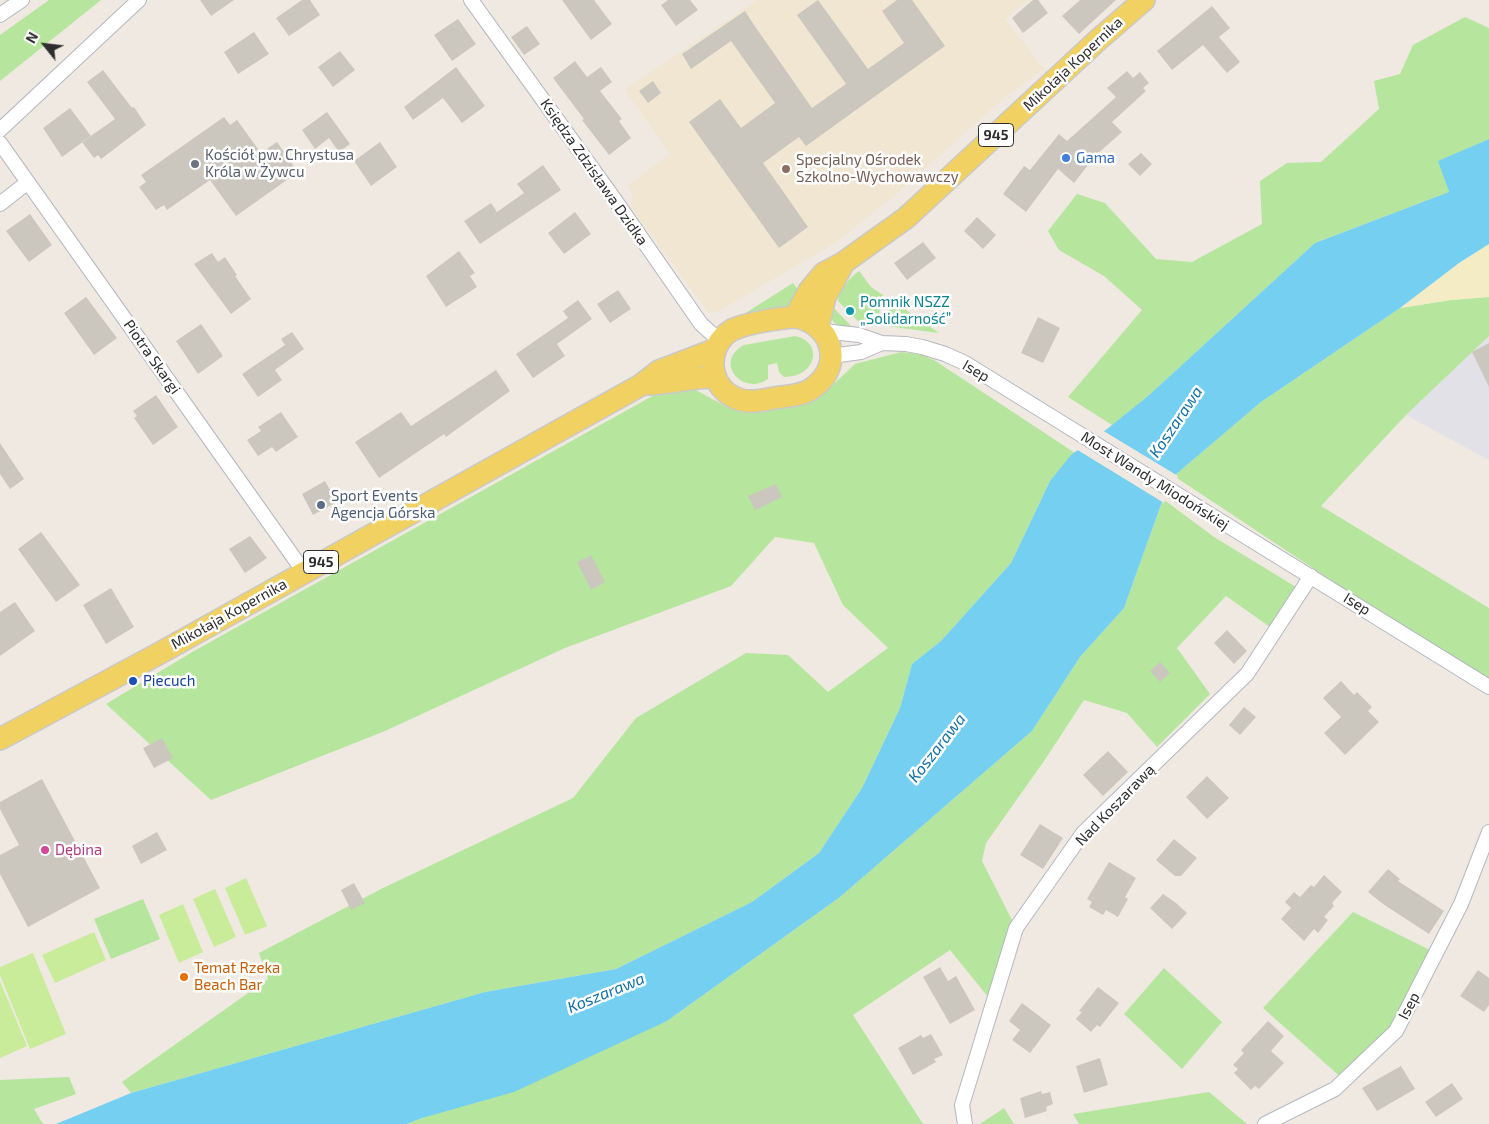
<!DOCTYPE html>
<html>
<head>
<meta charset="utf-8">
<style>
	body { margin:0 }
	#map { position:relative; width:1489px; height:1124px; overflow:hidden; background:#efe9e1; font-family:"Exo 2",sans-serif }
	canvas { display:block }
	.north { position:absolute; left:20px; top:20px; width:50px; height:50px; -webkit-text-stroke:4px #fff; paint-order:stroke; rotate:299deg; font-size:14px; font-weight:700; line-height:20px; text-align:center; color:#2e2e2e }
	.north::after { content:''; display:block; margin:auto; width:18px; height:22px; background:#2e2e2e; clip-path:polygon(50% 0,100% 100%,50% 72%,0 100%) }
</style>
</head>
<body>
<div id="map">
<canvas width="1489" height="1124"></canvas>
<div class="north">N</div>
</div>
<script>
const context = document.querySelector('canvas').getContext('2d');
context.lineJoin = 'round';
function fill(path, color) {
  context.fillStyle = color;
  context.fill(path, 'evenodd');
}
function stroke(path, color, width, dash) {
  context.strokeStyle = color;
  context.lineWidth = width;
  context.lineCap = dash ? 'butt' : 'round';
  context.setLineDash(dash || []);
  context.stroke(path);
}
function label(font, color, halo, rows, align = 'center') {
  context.font = font + ' "Exo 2",sans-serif';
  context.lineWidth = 5;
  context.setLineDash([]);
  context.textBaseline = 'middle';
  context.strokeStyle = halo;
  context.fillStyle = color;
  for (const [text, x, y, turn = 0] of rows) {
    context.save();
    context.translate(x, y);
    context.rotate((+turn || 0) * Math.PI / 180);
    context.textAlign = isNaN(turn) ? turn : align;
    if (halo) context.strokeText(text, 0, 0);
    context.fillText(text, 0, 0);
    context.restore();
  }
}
fill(new Path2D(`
	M1489 336V460L1406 415Z`), '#e3e1e8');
fill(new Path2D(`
	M757 0H1028L1005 19 1044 69 1003 99 901 190 838 241 719 311 709 313 630 206 633 196 628 185 670 154 625 90Z`), '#f0e6d1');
fill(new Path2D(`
	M49 0H101L0 81V35Z
	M1465 17 1489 28V139L1439 161 1449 192 1315 243 1148 396 1112 425 1068 397 1142 310 1104 276 1059 250 1048 231 1077 194 1105 203 1156 259 1192 262 1262 224 1260 181 1287 163 1321 162 1379 109 1374 81 1400 74 1413 45Z
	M859 271 871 287 883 295 877 325 861 324 838 301C839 290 850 277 859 271Z
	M793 283 801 294 790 306 785 309 733 321Z
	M1489 297V336L1406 415 1321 506 1489 608V685L1174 476 1261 402 1400 308 1451 300Z
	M893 301 939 333 886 326 888 312Z
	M831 305 853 328C837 327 828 324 831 305Z
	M795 336C823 341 818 377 784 377L779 372 777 363 768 365V379C742 397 713 361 744 345Z
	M901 352 919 354 934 360 1075 453 1050 481 1011 563 941 641 912 664 900 708 862 788 819 853 752 902 616 969 485 992 131 1093 122 1082 268 979 259 953 383 888 573 798 636 718 746 653 788 655 828 692 888 648 843 605 814 543 775 537 731 586 565 648 385 731 211 800 106 704 194 651 656 394 694 389 725 406 737 410 803 400 824 393 855 364Z
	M1163 499 1214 537 1296 587 1270 627 1226 596 1177 648 1210 694 1157 747 1127 713 1084 700 1044 761 986 843 982 861 1016 928 993 1003 950 950 853 1015 923 1124H407L667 1021 840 897 1032 731 1080 657 1124 608Z
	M143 899 160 939 111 959 94 919Z
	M1353 912 1436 953 1396 1031 1344 1080 1263 1008Z
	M1164 968 1222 1022 1182 1069 1124 1014Z
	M69 1077 76 1094 34 1109 43 1124H0V1080Z
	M1209 1092 1247 1124H1079L1073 1114Z
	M1004 1108 1014 1124H980Z`), '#b6e59e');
fill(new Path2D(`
	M1489 244V297L1451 300 1400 308 1459 263Z`), '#f3ecc5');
fill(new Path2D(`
	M246 878 267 926 245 935 225 888Z
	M215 889 236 937 214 947 193 899Z
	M183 904 203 952 179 963 159 915Z
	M94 932 106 960 55 983 42 955Z
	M33 953 66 1034 30 1049 0 975V967Z
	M0 981 27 1046 0 1058Z`), '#c9ec9a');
fill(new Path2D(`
	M1489 139V244L1459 263 1400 308 1261 402 1174 476 1163 499 1124 608 1080 657 1032 731 840 897 667 1021 514 1092 422 1118 407 1124H56L131 1093 485 992 616 969 752 902 819 853 862 788 900 708 912 664 941 641 1011 563 1050 481 1071 455 1107 429 1148 396 1315 243 1449 192 1438 161Z`), '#75cff0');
fill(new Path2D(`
	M1102 430 1178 476 1164 503 1076 449Z`), '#efe9e1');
fill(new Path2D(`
	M200 0H234L211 16Z
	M302 0H310L320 15 289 36 276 18Z
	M562 0H594L612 24 591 40Z
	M668 0H690L698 10 676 26 661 5Z
	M818 0 868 69 904 43 882 11 897 0H912L945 46 806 146 799 137 763 163 808 227 779 248 689 122 720 99 741 128 775 103 731 41 691 69 682 54 745 11 754 25 812 108 846 84 797 15Z
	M1033 0H1038L1048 13 1023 33 1012 18Z
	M1080 0H1116L1079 34 1062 16Z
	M1212 6 1230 28 1219 37 1240 62 1227 73 1203 45 1172 70 1157 51Z
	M458 19 476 44 452 61 434 35Z
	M527 26 540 44 524 55 511 37Z
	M254 32 269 54 238 74 224 52Z
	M340 51 355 70 333 87 318 67Z
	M575 61 587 77 601 67 612 82 600 91 622 119 619 121 631 138 609 155 582 120 584 119 553 78Z
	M456 67 485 106 462 123 443 98 413 120 404 107Z
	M103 70 132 108 134 107 146 125 101 159 98 155 94 158 82 142 115 119 87 82Z
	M1127 71 1133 78 1140 72 1149 83 1143 88 1146 91 1112 122 1122 132 1095 156 1074 183 1058 169 1026 212 1003 194 1024 166 1030 170 1059 134 1067 141 1116 97 1107 88Z
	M653 81 661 93 648 103 639 91Z
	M70 108 91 136 62 157 43 128Z
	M327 112 350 144 339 152 329 138 315 149 302 130Z
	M224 117 230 125 237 120 261 153 277 142 298 172 236 216 210 180 167 210 164 205 156 210 139 187 146 182 141 175Z
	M380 142 397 167 371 186 354 161Z
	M1141 153 1152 164 1140 176 1128 164Z
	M543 165 561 190 480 244 464 221 491 203 497 212 524 193 517 184Z
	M575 212 591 234 564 254 548 233Z
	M30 214 52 245 29 262 6 231Z
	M977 217 996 235 983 249 964 231Z
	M923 242 936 258 907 280 894 263Z
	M459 251 475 273 470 276 477 287 446 307 426 276Z
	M212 253 218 262 225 257 237 275 235 276 251 299 231 314 194 264Z
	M618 290 631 309 610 323 597 304Z
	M86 297 117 338 94 355 64 313Z
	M578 300 592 319 557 344 565 356 533 378 516 354 568 318 563 311Z
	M1038 317 1060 328 1043 363 1021 353Z
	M201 324 223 356 198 374 176 341Z
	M292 332 304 349 275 370 282 380 258 397 242 374 285 345 281 339Z
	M1489 343V387L1472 352Z
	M496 370 510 391 446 437 444 434 379 478 355 442 401 412 411 426Z
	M156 395 178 427 153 445 134 418 137 416 133 411Z
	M281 412 298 437 276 452 272 447 258 456 247 440 261 431 258 427Z
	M0 443 24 479 10 489 0 474Z
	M325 481 337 502 313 515 302 494Z
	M776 484 782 497 755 510 748 496Z
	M41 532 80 585 56 602 18 549Z
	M250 536 267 558 245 573 229 549Z
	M591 555 605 582 591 590 577 562Z
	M111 588 134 627 106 644 83 605Z
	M15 602 35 631 0 656V612Z
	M1227 630 1247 651 1234 664 1214 643Z
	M1160 662 1170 673 1160 682 1150 671Z
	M1341 681 1354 695 1357 692 1372 707 1368 711 1379 722 1345 755 1324 733 1341 717 1323 698Z
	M1244 707 1256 717 1240 735 1229 725Z
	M162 738 173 758 154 768 143 748Z
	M1108 751 1128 772 1103 796 1083 775Z
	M1207 776 1229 798 1207 819 1186 797Z
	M42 779 100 888 28 927 0 874V855L19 845 0 809V802Z
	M1040 824 1063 838 1043 869 1020 855Z
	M157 832 167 850 141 864 132 846Z
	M1174 839 1197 858 1181 876H1175L1156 860Z
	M1109 862 1136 878 1125 897 1128 899 1118 917 1106 910 1103 915 1089 907 1092 902 1087 899Z
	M1388 869 1400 879 1398 881 1444 911 1429 934 1383 904 1368 892Z
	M1324 875 1342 892 1332 903 1334 906 1324 917 1328 920 1318 933 1314 929 1304 941 1281 919 1291 908 1285 902 1294 892 1300 897 1311 885 1314 887Z
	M354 883 365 903 351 910 341 890Z
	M1163 894 1176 903 1187 913 1172 929 1150 908Z
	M940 967 948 981 956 976 975 1010 950 1024 923 977Z
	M1478 970 1489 978V1005L1484 1012 1460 996Z
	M1098 987 1119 1003 1100 1027 1097 1025 1091 1032 1076 1019 1082 1012 1079 1011Z
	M1022 1003 1051 1025 1030 1053 1012 1040 1020 1030 1009 1021Z
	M1268 1021 1284 1036 1271 1051 1284 1063 1259 1089 1255 1086 1251 1090 1234 1073 1238 1069 1233 1065 1244 1053 1241 1050Z
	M931 1034 943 1055 934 1059 936 1062 913 1075 898 1048 921 1035 923 1038Z
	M1100 1058 1108 1085 1084 1093 1076 1066Z
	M1401 1066 1415 1089 1377 1111 1362 1088Z
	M1452 1083 1463 1099 1436 1117 1425 1102Z
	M1041 1091 1042 1094 1050 1092 1053 1104 1046 1107 1047 1111 1025 1118 1020 1098Z`), '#cbc7bf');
const street = new Path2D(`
	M471 0 615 200 701 324 720 341
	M0 15 22 0
	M0 130 139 0
	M0 143 304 572
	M0 204 28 182
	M823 331 859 335 882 343 906 344 922 347 945 354 965 363 1489 687
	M831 356 861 352 882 343
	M965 1124 962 1105 1016 928 1083 833 1247 674 1311 576
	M1265 1124 1335 1089 1396 1031 1461 904 1489 832`);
const primary = new Path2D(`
	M795 317 809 291 824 273 843 263 906 218 1098 40 1144 0
	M795 317C831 323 845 364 814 387 804 396 787 396 774 398 764 400 752 403 741 400 708 391 703 347 732 330 746 323 780 318 795 317Z
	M818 326 825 297 842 266
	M648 384C671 383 692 377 715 377
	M0 739 160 653 641 385 659 371 714 350`);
stroke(street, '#b4b7c1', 16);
stroke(primary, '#c9c9c9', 24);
stroke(street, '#fff', 14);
stroke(primary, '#f2d163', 21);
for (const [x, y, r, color] of [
	[1066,158,5,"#3f7fe0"],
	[195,164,5,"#6b7280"],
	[786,169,5,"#8d6e63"],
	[850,311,5,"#0f9aa8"],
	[321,505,5,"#5c6f8a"],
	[133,681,5,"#1a4fb4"],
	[45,850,5,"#d1479c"],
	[184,977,5,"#e8710a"]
]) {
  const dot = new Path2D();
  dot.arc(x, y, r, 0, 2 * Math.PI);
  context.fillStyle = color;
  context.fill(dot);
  stroke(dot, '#fff', 2);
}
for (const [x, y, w] of [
	[996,135,35],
	[321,562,35]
]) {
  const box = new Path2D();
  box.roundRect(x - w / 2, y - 11.5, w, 23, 4);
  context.fillStyle = '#fff';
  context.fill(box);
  stroke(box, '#2e2e2e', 1);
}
label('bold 14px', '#2e2e2e', null, [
	["945",996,135],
	["945",321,562]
]);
label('15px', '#2e2e2e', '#fff', [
	["Mikołaja Kopernika",1073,64,-43],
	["Księdza Zdzisława Dzidka",594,172,55],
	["Piotra Skargi",152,357,55],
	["Isep",976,371,30],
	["Most Wandy Miodońskiej",1155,481,32],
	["Isep",1357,604,32],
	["Mikołaja Kopernika",229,614,-29],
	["Nad Koszarawą",1115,805,-46],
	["Isep",1409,1006,-63]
]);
label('15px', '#5b616d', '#fff', [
	["Kościół pw. Chrystusa",205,155],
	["Króla w Żywcu",205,172]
], 'left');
label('15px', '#366cbe', '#fff', [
	["Gama",1076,158]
], 'left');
label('15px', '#785e54', '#fff', [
	["Specjalny Ośrodek",796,160],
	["Szkolno-Wychowawczy",796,177]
], 'left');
label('15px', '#0d838f', '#fff', [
	["Pomnik NSZZ",860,302],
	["„Solidarność”",860,319]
], 'left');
label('15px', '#4e5e75', '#fff', [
	["Sport Events",331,496],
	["Agencja Górska",331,513]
], 'left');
label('15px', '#164399', '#fff', [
	["Piecuch",143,681]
], 'left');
label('15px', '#b23c85', '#fff', [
	["Dębina",55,850]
], 'left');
label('15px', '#c56008', '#fff', [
	["Temat Rzeka",194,968],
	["Beach Bar",194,985]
], 'left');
label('italic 16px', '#0d6fa3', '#fff', [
	["Koszarawa",1176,422,-56],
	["Koszarawa",937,748,-52],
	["Koszarawa",606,993,-22]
]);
</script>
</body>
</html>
